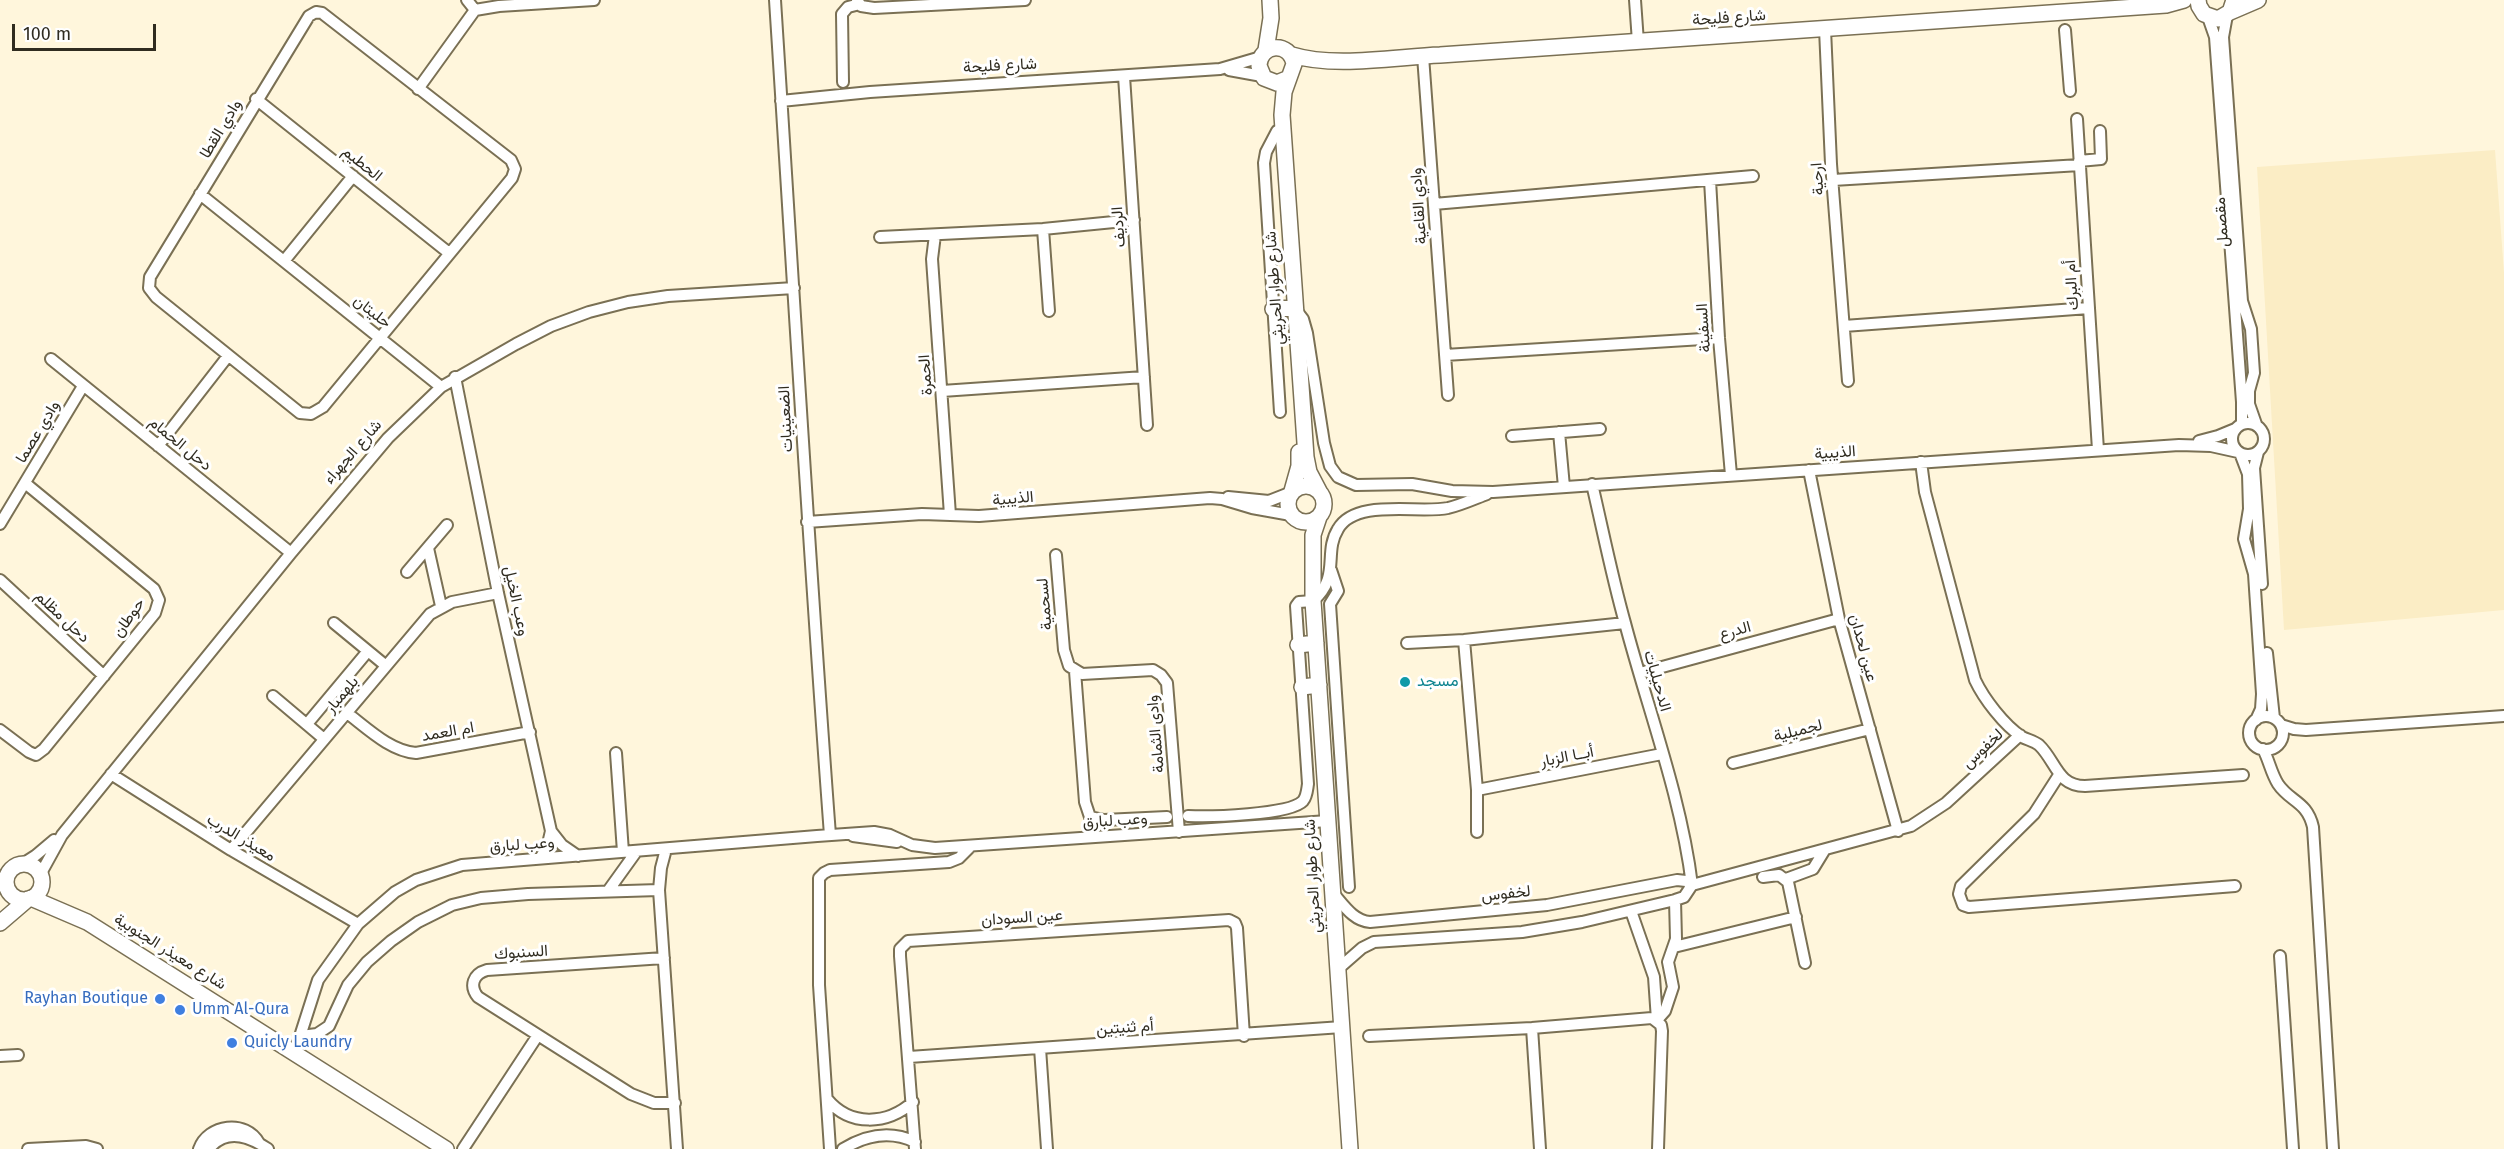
<!DOCTYPE html>
<html>
<head>
<meta charset="utf-8">
<style>
	body { margin:0 }
	#map { position:relative; width:2504px; height:1149px; overflow:hidden; background:#fff6dc; font-family:"Fira Sans",sans-serif }
	canvas { display:block }
	.scale { position:absolute; left:12px; top:24px; width:144px; height:27px; box-sizing:border-box; border:3px solid #302c20; border-top:0; padding-left:8px; font-size:18px; line-height:21px; white-space:nowrap; color:#302c20; -webkit-text-stroke:4px #fff; paint-order:stroke }
</style>
</head>
<body>
<div id="map">
<canvas width="2504" height="1149"></canvas>
<div class="scale">100 m</div>
</div>
<script>
const context = document.querySelector('canvas').getContext('2d');
context.lineJoin = 'round';
function fill(path, color) {
  context.fillStyle = color;
  context.fill(path, 'evenodd');
}
function stroke(path, color, width, dash) {
  context.strokeStyle = color;
  context.lineWidth = width;
  context.lineCap = dash ? 'butt' : 'round';
  context.setLineDash(dash || []);
  context.stroke(path);
}
function label(font, color, halo, rows, align = 'center') {
  context.font = font + ' "Fira Sans",Vazirmatn,sans-serif';
  context.lineWidth = 6;
  context.setLineDash([]);
  context.textBaseline = 'middle';
  context.strokeStyle = halo;
  context.fillStyle = color;
  for (const [text, x, y, turn = 0] of rows) {
    context.save();
    context.translate(x, y);
    context.rotate((+turn || 0) * Math.PI / 180);
    context.textAlign = isNaN(turn) ? turn : align;
    if (halo) context.strokeText(text, 0, 0);
    context.fillText(text, 0, 0);
    context.restore();
  }
}
fill(new Path2D(`
	M2495 150 2504 273V610L2284 630 2257 167Z`), '#fbedc5');
const street = new Path2D(`
	M467 0 475 10
	M775 0C793 278 809 557 830 835
	M857 0 861 6 874 8 1025 0
	M1635 0 1638 42
	M475 10 499 6 594 0
	M316 12 322 13 511 160 515 169 512 178 323 407 311 414 300 413 156 297 149 288 150 277 309 16Z
	M2227 15 2223 37 2242 301 2251 329 2254 373 2249 391V404L2256 424
	M2208 17 2215 37 2242 402V423
	M1825 29 1831 164 1848 381
	M2065 30 2070 91
	M1423 56 1448 395
	M1229 70 1262 76
	M1124 76 1147 425
	M843 82 842 14 848 7 860 4
	M418 89 475 10
	M256 99 449 253
	M781 101 870 92 1220 69 1261 57
	M2077 119 2098 450
	M1277 131 1266 152 1264 163 1280 412
	M2079 161 2101 159 2100 131
	M1710 180 1719 338 1731 475
	M1833 180 2080 165
	M200 194 441 387
	M1434 204 1753 176
	M1043 229 1049 311
	M935 235 932 259 950 515
	M880 237 1043 229 1134 220
	M284 261 353 176
	M1296 310 1303 319 1307 333 1324 443 1330 466 1338 477 1356 485 1412 484 1452 491 1493 492 2179 445 2211 446 2238 452
	M1844 326 2089 308
	M1445 355 1719 338
	M51 359 291 553
	M455 377 498 593 551 831 562 845 578 856
	M942 391 1144 377
	M2232 439a16 16 0 1 1 32 0a16 16 0 1 1-32 0Z
	M1559 432 1564 487
	M1512 436 1600 429
	M2199 441 2218 436 2235 429
	M158 446 228 356
	M2258 452 2254 468 2262 584
	M2240 453 2248 474 2249 509 2244 539 2254 574 2262 694 2261 709 2256 720
	M1921 462 1925 492 1975 680C1984 699 2004 725 2022 737 2028 740 2034 741 2039 745 2056 761 2057 786 2085 786L2243 775
	M1809 470 1839 619 1898 831
	M1592 484C1603 531 1612 577 1625 623 1648 710 1681 796 1692 885
	M1228 497 1269 501 1292 492
	M807 522 922 514 979 516 1210 498 1222 499 1252 508 1291 515
	M0 524 83 386
	M428 548 441 606
	M1056 555 1064 650 1069 666 1082 674 1153 670 1161 675 1167 683 1179 832
	M1331 570 1338 591 1330 604 1349 887
	M407 572 447 525
	M0 580 104 676
	M334 623 385 665
	M1464 640 1477 790V832
	M1407 643 1464 640 1625 623
	M2267 653 2274 718
	M1075 671 1085 802 1090 817 1104 820 1167 817
	M1640 673 1839 619
	M273 696 324 739
	M347 713C367 728 390 751 416 753L530 732
	M2249 733a17 17 0 1 1 34 0a17 17 0 1 1-34 0Z
	M307 724 368 651
	M2281 725 2294 729 2306 730 2504 716
	M0 730 29 752 36 755 44 749 155 613 159 600 154 589 25 483
	M2263 749C2269 760 2271 773 2278 784 2290 802 2307 801 2313 827L2333 1149
	M616 753 623 852
	M1733 763 1870 729
	M111 774 231 850 358 924
	M2059 775 2034 814 1961 886 1959 894 1963 905 1969 907 2235 886
	M1477 790 1662 754
	M1188 816C1208 817 1290 815 1303 801 1307 796 1307 790 1308 784L1296 606 1299 602 1313 601C1341 576 1323 553 1338 529 1356 498 1418 514 1448 508 1461 505 1474 499 1487 494
	M853 836 897 842
	M666 849 661 868 659 890 677 1149
	M231 850 430 614 452 602 498 593
	M540 858 547 848 551 831
	M21 865 35 856 54 840
	M40 875 62 835 291 553 388 438 441 387 516 344 551 326 589 312 628 302 668 296 794 288
	M1763 877 1779 875 1788 882 1805 963
	M1786 879 1813 869 1824 851
	M608 891 636 852
	M1332 892C1343 904 1353 921 1370 922L1547 905 1677 880 1686 881 1692 885
	M1631 911 1654 977 1657 1020
	M1674 947 1796 917
	M2280 956 2293 1149
	M664 958 487 970C473 974 469 986 478 997L631 1094 654 1103H675
	M1338 969 1362 948 1374 942 1522 932 1582 922 1675 900 1684 897 1692 885 1911 826 1946 803 2020 735
	M1657 1020 1665 1011 1673 987 1668 962 1676 939 1675 900
	M1532 1028 1540 1149
	M301 1036 317 1034 329 1026 348 985 367 962 391 941 418 922 452 905 481 898 528 894 659 890
	M1369 1036 1532 1028 1652 1018 1661 1025 1662 1031 1658 1149
	M1040 1048 1047 1149
	M295 1052 318 980 358 924 395 892 416 880 462 865 817 836 874 832 890 835 912 845 935 848 1328 821
	M0 1056 18 1055
	M909 1057 1342 1027
	M827 1099C850 1127 887 1125 913 1102
	M28 1149 86 1146 97 1149
	M199 1149C208 1124 246 1119 259 1143
	M209 1149C225 1128 249 1136 268 1149
	M463 1149 538 1035
	M830 1149 819 985V878L824 873 830 870 949 862 959 858 971 846
	M843 1149C866 1135 890 1130 915 1142
	M915 1149 900 956V949L908 941 1229 920 1235 923 1237 928 1244 1036`);
const secondary = new Path2D(`
	M2198 0 2199 6 2204 14 2218 19 2230 12 2234 0
	M2230 12 2258 0
	M1266 50 1271 18 1270 0
	M1292 55C1334 68 1395 57 1440 55L2166 5 2184 0
	M1289 78 1277 83 1264 78 1259 66C1260 43 1290 41 1294 64L1284 92 1282 115 1306 457 1309 472 1320 493
	M1273 309 1295 308
	M1288 504a18 18 0 1 1 36 0a18 18 0 1 1-36 0Z
	M1292 491 1299 466V452
	M1319 517 1313 535V601L1350 1149
	M1298 645 1316 643
	M1302 687 1319 685
	M6 882a18 18 0 1 1 36 0a18 18 0 1 1-36 0Z
	M31 898 87 922 446 1149
	M0 923 28 899`);
stroke(street, '#7a7054', 14);
stroke(secondary, '#7a7054', 18);
stroke(street, '#fff', 10);
stroke(secondary, '#fff', 15);
for (const [x, y, r, color] of [
	[1405,682,6,"#0f9aa8"],
	[160,999,6,"#3f7fe0"],
	[180,1010,6,"#3f7fe0"],
	[232,1043,6,"#3f7fe0"]
]) {
  const dot = new Path2D();
  dot.arc(x, y, r, 0, 2 * Math.PI);
  context.fillStyle = color;
  context.fill(dot);
  stroke(dot, '#fff', 2);
}
label('16px', '#302c20', '#fff', [
	["شارع فليحة",1729,18,-4],
	["شارع فليحة",1000,66,-3],
	["وادي القطا",221,129,-59],
	["الحطيم",362,164,39],
	["ارحية",1818,179,-94],
	["وادي القاعية",1419,206,-94],
	["مقصمل",2222,222,-94],
	["الرديف",1119,227,-94],
	["أم البرك",2072,285,-94],
	["شارع طوار الحريثي",1275,288,-94],
	["حليتان",372,312,38],
	["السفينة",1704,328,-94],
	["الحمرة",926,375,-94],
	["الضعينيات",786,419,-93],
	["وادي عصما",38,432,-59],
	["دحل الحمام",180,444,39],
	["شارع الجهراء",353,452,-49],
	["الذيبية",1835,453,-4],
	["الذيبية",1013,499,-5],
	["وعب الخيل",516,601,78],
	["لسحمية",1045,604,-95],
	["دحل مظلم",62,617,43],
	["حوطان",129,618,-55],
	["الدرع",1735,631,-15],
	["عين لحدان",1863,648,75],
	["الدحيليات",1657,681,74],
	["بلهمبار",342,695,-50],
	["لجميلية",1798,731,-14],
	["ام العمد",448,732,-10],
	["وادى الثمامة",1156,734,-95],
	["لخفوس",1983,749,-43],
	["أبــا الزبار",1567,757,-11],
	["وعب لبارق",1115,821,-4],
	["معيذر الدرب",241,838,31],
	["وعب لبارق",522,845,-4],
	["شارع طوار الحريثي",1313,876,-93],
	["لخفوس",1506,894,-6],
	["عين السودان",1022,918,-4],
	["شارع معيذر الجنوبية",170,952,32],
	["السنبوك",521,953,-4],
	["أم ثنيتين",1125,1028,-4]
]);
label('16px', '#0d838f', '#fff', [
	["مسجد",1417,682]
], 'left');
label('16px', '#366cbe', '#fff', [
	["Rayhan Boutique",148,999,"right"],
	["Umm Al-Qura",192,1010],
	["Quicly Laundry",244,1043]
], 'left');
</script>
</body>
</html>
